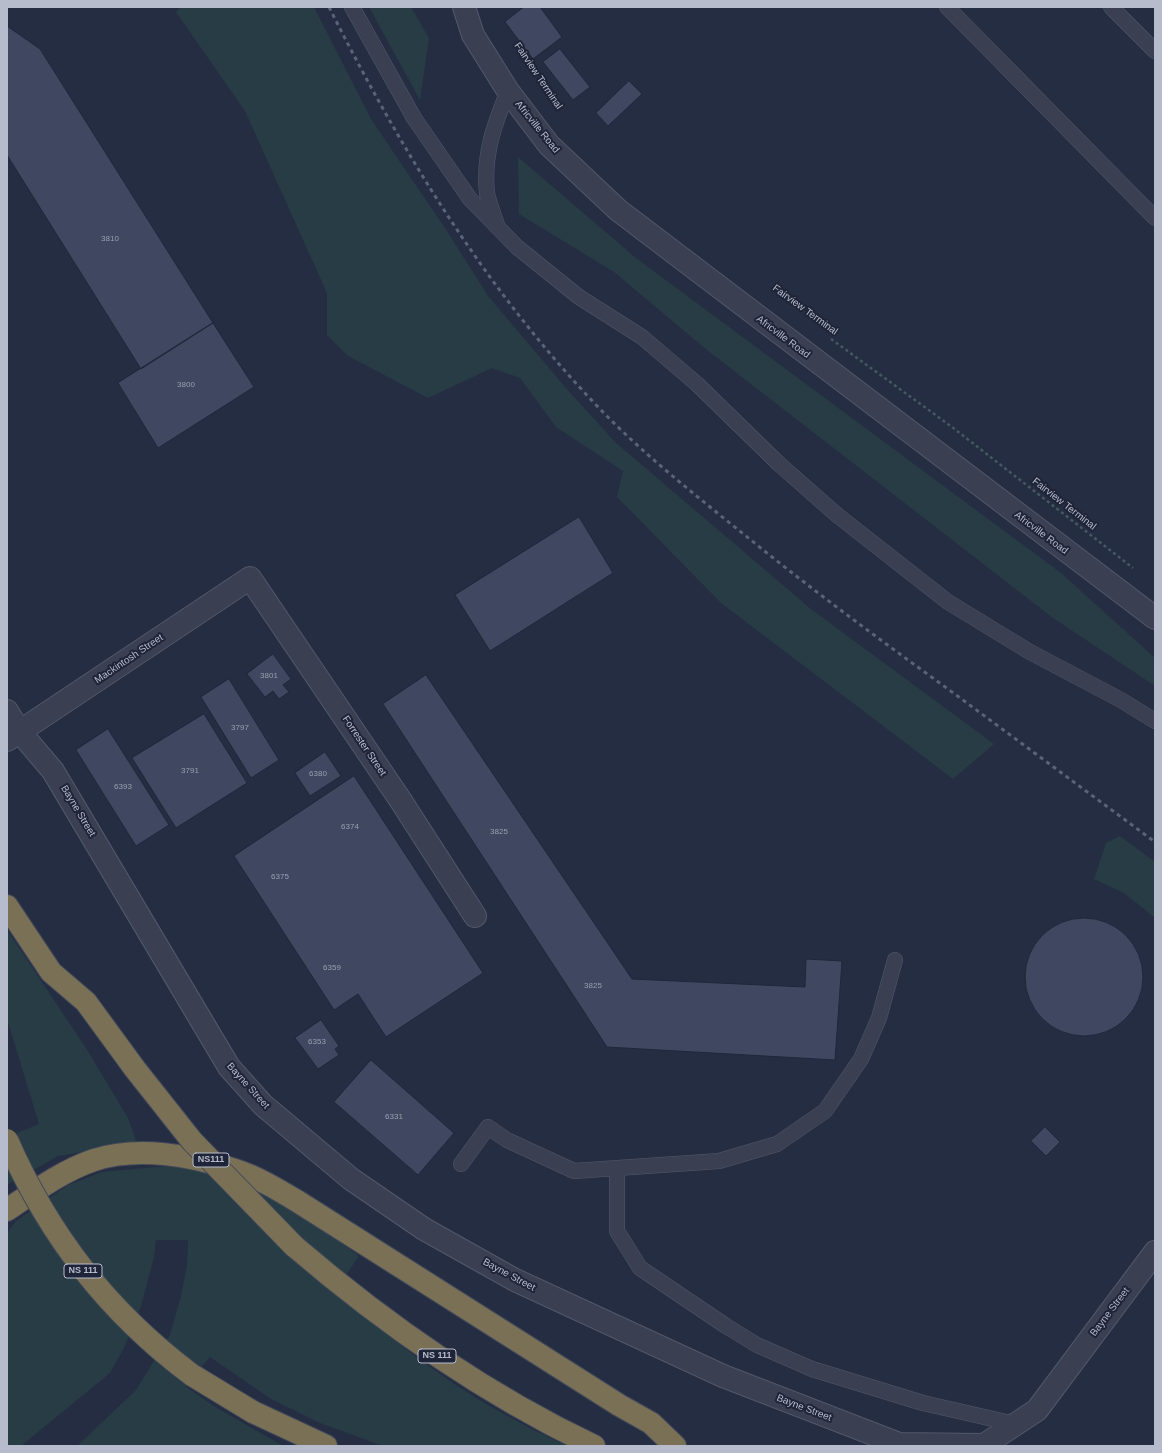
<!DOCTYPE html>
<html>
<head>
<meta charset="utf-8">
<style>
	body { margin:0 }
	#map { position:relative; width:1162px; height:1453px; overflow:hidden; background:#252d43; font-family:Helvetica,sans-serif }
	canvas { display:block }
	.frame { position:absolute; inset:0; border:8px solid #b7bccc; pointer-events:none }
</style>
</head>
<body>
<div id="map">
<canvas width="1162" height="1453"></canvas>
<div class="frame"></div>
</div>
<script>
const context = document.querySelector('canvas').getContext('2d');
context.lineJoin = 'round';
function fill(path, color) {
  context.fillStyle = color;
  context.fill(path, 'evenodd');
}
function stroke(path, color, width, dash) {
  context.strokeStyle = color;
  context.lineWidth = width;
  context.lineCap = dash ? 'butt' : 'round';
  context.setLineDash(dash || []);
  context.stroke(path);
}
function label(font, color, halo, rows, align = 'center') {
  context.font = font + ' Helvetica,sans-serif';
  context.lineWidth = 4;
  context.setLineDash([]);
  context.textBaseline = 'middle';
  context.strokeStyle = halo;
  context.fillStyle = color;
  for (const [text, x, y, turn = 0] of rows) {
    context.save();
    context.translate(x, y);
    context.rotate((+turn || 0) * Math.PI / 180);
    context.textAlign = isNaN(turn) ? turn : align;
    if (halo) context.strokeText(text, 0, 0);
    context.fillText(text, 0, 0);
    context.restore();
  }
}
fill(new Path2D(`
	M181 7H314L371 119 447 231 488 296 566 388 615 442 811 609 994 744 953 779 721 603 617 497 623 471 556 427 520 378 492 368 428 398 348 356 327 335V293L245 111 176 12Z
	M369 7H411L429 38 420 100Z
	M518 157 636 258 1061 573 1155 658V686L1053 618 707 350 614 272 519 214Z
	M1120 836 1155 862V918L1124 893 1094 879 1106 843Z
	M7 930 86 1048 128 1118 137 1143 58 1156 7 1185V1137L39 1124 7 1019Z
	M166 1166C180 1167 197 1167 211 1171 263 1189 315 1224 359 1256L334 1292C369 1320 404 1349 440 1374 479 1402 524 1426 567 1446H383L320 1423 271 1399 210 1357 185 1386 214 1406 283 1446H77L136 1390 170 1335 181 1296 187 1265 188 1240H156L154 1257 141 1306 124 1348 110 1373 21 1446H7V1233L16 1221 68 1185 102 1172Z`), '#273c44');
const building = new Path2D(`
	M524 7H540L562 37 533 59 505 22Z
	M7 26 40 49 213 323 141 369 7 155Z
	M560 49 590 87 573 100 543 62Z
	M629 81 642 94 608 126 596 113Z
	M213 323 254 387 158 448 118 383Z
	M579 517 613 573 490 651 455 595Z
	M273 654 291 679 283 685 289 692 279 699 273 691 265 697 247 674Z
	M426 675 632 979 805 987 806 959 842 961 835 1060 607 1047 383 704Z
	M229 679 279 760 251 778 201 697Z
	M204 714 247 783 176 828 132 758Z
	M108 729 169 825 136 846 76 750Z
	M325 752 341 776 310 796 295 773Z
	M354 776 483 973 386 1037 358 994 334 1010 234 856Z
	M1025 977a59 59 0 1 1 118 0a59 59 0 1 1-118 0Z
	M321 1020 339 1046 335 1049 339 1055 318 1069 295 1038Z
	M371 1060 454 1133 418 1175 334 1102Z
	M1045 1127 1060 1142 1046 1156 1031 1141Z`);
fill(building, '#3f4860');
stroke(building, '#20273a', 1);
const service = new Path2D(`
	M352 7 414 118 470 199 517 247 579 297 642 337 697 384 778 463 837 515 948 602 1030 652 1121 700 1155 721
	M947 7 1155 218
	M1111 7 1155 51
	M497 225C494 215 489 203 487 193 483 155 494 125 508 91
	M461 1164 488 1127 507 1140 574 1171 719 1161 777 1144 825 1111 861 1059 879 1018 895 960
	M617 1168V1231L640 1268 726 1326 757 1345 812 1369 923 1403 1015 1424`);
const minor = new Path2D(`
	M464 7 473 35 508 91 549 145 618 210 1155 618
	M7 711 20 732 53 771 229 1067 263 1105 351 1179 424 1229 515 1280 723 1376 899 1444 984 1445 1037 1410 1155 1252
	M7 740 250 578 401 801 475 916`);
const motorway = new Path2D(`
	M7 906 51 972 86 1002 135 1069
	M7 1210C35 1191 62 1171 94 1160 137 1146 192 1155 235 1170 257 1177 277 1189 297 1201L619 1405 651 1423 675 1446
	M294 1246C386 1325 485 1394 594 1446
	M192 1375 253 1412 326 1446`);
stroke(service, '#52586a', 16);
stroke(minor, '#52586a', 24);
stroke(motorway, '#41485a', 24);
stroke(new Path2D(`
	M831 339 952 427 1133 568`), '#455960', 2.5, [3, 3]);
stroke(service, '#3a4052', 15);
stroke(minor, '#3a4052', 22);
stroke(motorway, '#797056', 22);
stroke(new Path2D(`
	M329 7C402 152 486 290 599 408 647 458 703 501 757 545 819 595 883 642 948 689 1017 740 1086 791 1155 842`), '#5b6379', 3, [4, 4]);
const motorwayBridge = new Path2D(`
	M135 1069 192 1141 294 1246
	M7 1140C49 1236 108 1312 192 1375`);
stroke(motorwayBridge, '#41485a', 24, []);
stroke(motorwayBridge, '#797056', 22);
label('8px', '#999fb1', null, [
	["3810",110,239],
	["3800",186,385],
	["3801",269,676],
	["3797",240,728],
	["3791",190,771],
	["6380",318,774],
	["6393",123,787],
	["6374",350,827],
	["3825",499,832],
	["6375",280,877],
	["6359",332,968],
	["3825",593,986],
	["6353",317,1042],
	["6331",394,1117]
]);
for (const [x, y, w] of [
	[211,1160,36],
	[83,1271,38],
	[437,1356,38]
]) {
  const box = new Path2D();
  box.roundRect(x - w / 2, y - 7, w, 14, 3);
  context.fillStyle = '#1e2538';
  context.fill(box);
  stroke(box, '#b7bccc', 1);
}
label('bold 9px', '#b7bccc', null, [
	["NS111",211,1160],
	["NS 111",83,1271],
	["NS 111",437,1356]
]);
label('10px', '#b7bccc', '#1e2538', [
	["Fairview Terminal",538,76,56],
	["Africville Road",537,127,51],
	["Fairview Terminal",805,310,36],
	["Africville Road",783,337,37],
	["Fairview Terminal",1064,504,38],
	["Africville Road",1041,533,37],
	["Mackintosh Street",129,659,-34],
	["Forrester Street",364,746,56],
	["Bayne Street",78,811,59],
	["Bayne Street",248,1086,48],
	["Bayne Street",509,1275,28],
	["Bayne Street",1110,1312,-53],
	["Bayne Street",804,1408,21]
]);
</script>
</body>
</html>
